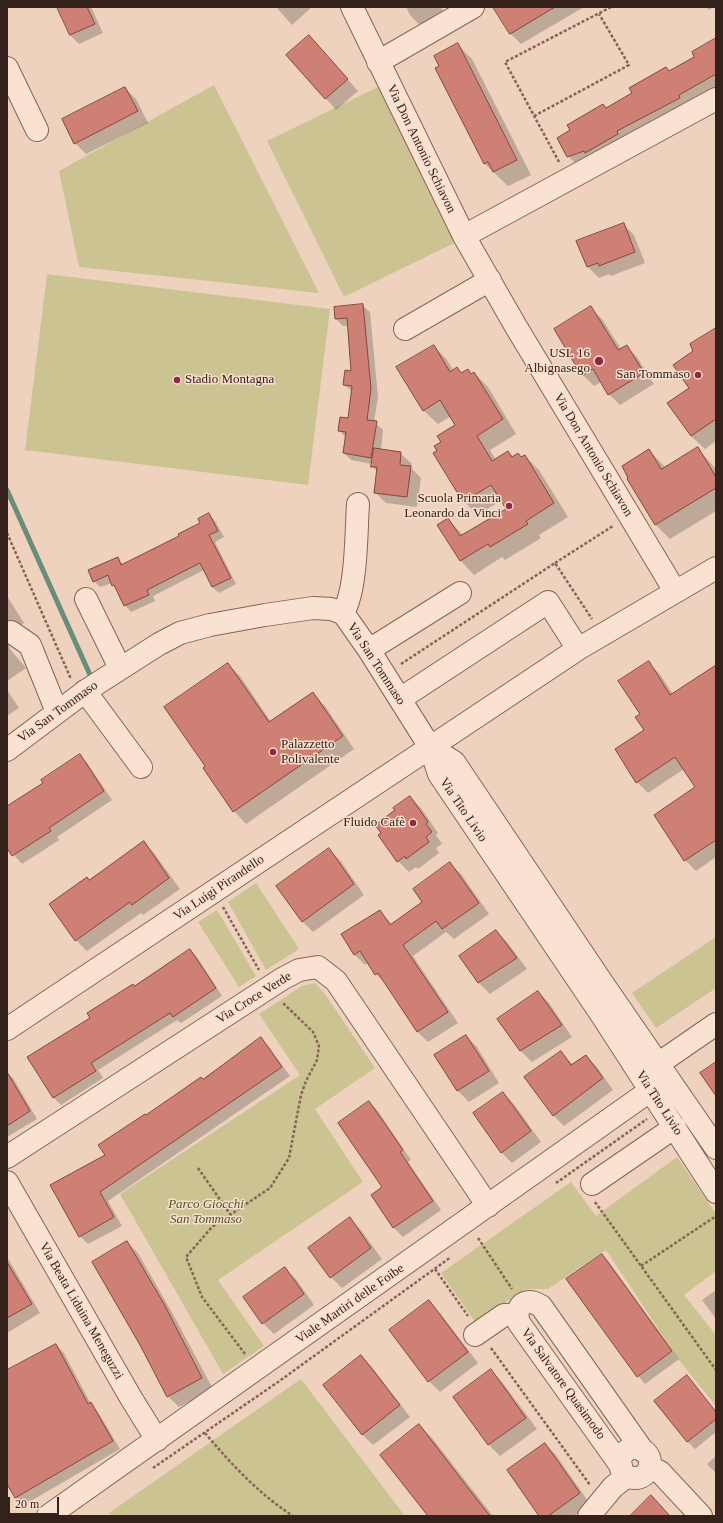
<!DOCTYPE html>
<html>
<head>
<meta charset="utf-8">
<style>
	body { margin:0 }
	#map { position:relative; width:723px; height:1523px; overflow:hidden; background:#eed2be; font-family:"Times New Roman",serif }
	canvas { display:block }
	.frame { position:absolute; inset:0; border:8px solid #35211b; pointer-events:none }
	.scale { position:absolute; left:8px; top:1497px; width:51px; height:18px; box-sizing:border-box; border:2px solid #35211b; border-top:0; padding-left:5px; font-size:12px; line-height:14px; white-space:nowrap; color:#35211b; -webkit-text-stroke:3px #f6dfcd; paint-order:stroke }
</style>
</head>
<body>
<div id="map">
<canvas width="723" height="1523"></canvas>
<div class="frame"></div>
<div class="scale">20 m</div>
</div>
<script>
const context = document.querySelector('canvas').getContext('2d');
context.lineJoin = 'round';
function fill(path, color) {
  context.fillStyle = color;
  context.fill(path, 'evenodd');
}
function stroke(path, color, width, dash) {
  context.strokeStyle = color;
  context.lineWidth = width;
  context.lineCap = dash ? 'butt' : 'round';
  context.setLineDash(dash || []);
  context.stroke(path);
}
function label(font, color, halo, rows, align = 'center') {
  context.font = font + ' "Times New Roman",serif';
  context.lineWidth = 3;
  context.setLineDash([]);
  context.textBaseline = 'middle';
  context.strokeStyle = halo;
  context.fillStyle = color;
  for (const [text, x, y, turn = 0] of rows) {
    context.save();
    context.translate(x, y);
    context.rotate((+turn || 0) * Math.PI / 180);
    context.textAlign = isNaN(turn) ? turn : align;
    if (halo) context.strokeText(text, 0, 0);
    context.fillText(text, 0, 0);
    context.restore();
  }
}
fill(new Path2D(`
	M214 85 319 293 79 267 59 171Z
	M380 86 456 242 344 297 267 141Z
	M47 274 330 309 308 485 25 450Z
	M256 883 299 949 266 970 228 902Z
	M217 910 256 976 239 987 198 922Z
	M716 937V988L656 1028 632 993Z
	M315 983 325 994 375 1068 315 1109 363 1182 218 1280 264 1346 223 1374 120 1194 300 1075 259 1014 302 986Z
	M677 1157 716 1214V1271L684 1295 716 1335V1406L679 1360 606 1250 548 1289H525L476 1323 441 1273 571 1182 596 1216Z
	M301 1379 405 1516H111L109 1513Z`), '#ccc392');
fill(new Path2D(`
	M58 7H91L103 33 79 44 70 35Z
	M276 7H312L292 25Z
	M406 7H441L445 14 421 26 410 15Z
	M504 7H584L521 44 510 33Z
	M706 7H713L709 10Z
	M716 39V97L583 171 568 156 606 109 633 94 666 68 670 72 696 57Z
	M458 45 472 59 531 175 508 186 485 164 437 68 440 66Z
	M320 48 358 91 336 110 288 55Z
	M125 88 136 99 148 123 86 154 75 143Z
	M623 224 634 235 645 263 611 276 609 274 599 278 588 267 578 242Z
	M362 305 370 312 378 397 374 422 383 430 381 450 400 453 412 464 411 468 421 478 417 507 386 503 375 492 378 472 372 466V464L351 460 344 453 346 438 339 430 349 419 353 392 344 385 352 372 348 326H343L336 319 335 308Z
	M591 308 602 319 621 349 626 346 637 357 654 384 620 405 609 394 601 382 594 386 583 375Z
	M716 332V441L705 449 691 436 690 389 695 351Z
	M434 346 447 360 454 371 457 369 462 374 474 373 488 387 516 434 490 450 496 460 508 452 513 457 518 454 522 458 525 456 539 470 568 517 539 535 541 538 505 560 502 557 474 575 461 561 439 525 448 519 463 535 507 509 502 500 477 515 464 501 438 452 442 442 457 425 451 416 438 424 424 411Z
	M697 448 716 469V511L670 539 655 524 649 450 665 467Z
	M209 514 215 521 224 537 215 542 236 584 219 593 212 587 204 570 153 596 155 601 131 612 125 605 118 590 112 583 100 587 94 581 117 558 124 565 180 537 201 523Z
	M7 596 24 623 7 634Z
	M7 641 10 649 26 668 7 681Z
	M648 663 659 673 673 694 716 666V857L696 871 685 860 655 816 696 788 684 769 648 793 637 782 645 731 641 715Z
	M228 664 240 676 271 722 313 694 325 706 354 749 246 824 234 811 206 766Z
	M7 690 19 708 7 716Z
	M79 755 88 764 112 800 57 837 59 840 22 864 7 847V808L44 783Z
	M410 797 421 808 438 833 436 835 442 844 436 848 439 853 418 869 416 867 409 872 398 861 396 811Z
	M143 842 154 853 180 889 143 915 141 913 87 951 76 940 89 881Z
	M329 850 340 860 364 895 313 932 302 921Z
	M450 864 461 874 489 914 454 939 446 932 413 956 458 1023 428 1042 418 1032 387 985 376 974 368 963 365 965 354 954 380 911 392 924 424 902Z
	M496 931 507 942 527 969 490 994 479 983 460 956Z
	M190 950 197 957 222 996 181 1023 177 1020 98 1070 103 1078 61 1105 53 1097 92 1019Z
	M538 992 549 1003 572 1037 532 1062 521 1051 498 1019Z
	M466 1036 477 1047 499 1083 469 1102 458 1091 436 1056Z
	M261 1039 269 1047 290 1076 108 1201 122 1226 88 1244 80 1236 106 1155 146 1117 203 1080Z
	M561 1052 573 1065 586 1056 597 1067 613 1090 564 1126 553 1115Z
	M7 1073 13 1078 37 1119 7 1137Z
	M503 1093 514 1104 541 1142 512 1163 501 1152Z
	M369 1102 378 1111 411 1160 408 1162 441 1210 403 1237 394 1228 372 1195 383 1187Z
	M350 1219 361 1230 382 1259 342 1288 331 1277Z
	M127 1242 138 1253 174 1316 213 1389 179 1407 168 1396 93 1262Z
	M601 1255 609 1262 679 1359 645 1384 638 1376Z
	M7 1257 40 1313 7 1333Z
	M285 1269 296 1279 314 1305 274 1334 263 1323Z
	M716 1290V1319L702 1300Z
	M429 1302 440 1313 478 1363 440 1392 429 1381Z
	M56 1345 64 1353 91 1404 98 1412 120 1449 24 1505 15 1497 7 1482V1371Z
	M361 1356 372 1367 410 1417 373 1445 362 1434Z
	M491 1371 502 1382 537 1429 500 1456 489 1445 455 1397Z
	M687 1377 716 1412V1432L695 1449 687 1441Z
	M419 1425 432 1438 493 1516H430Z
	M545 1444 556 1455 590 1504 574 1516H540Z
	M716 1456V1473L707 1464Z`), '#0003');
stroke(new Path2D(`
	M7 490 91 677`), '#698d7a', 5);
const building = new Path2D(`
	M57 7H87L95 24 70 35Z
	M493 7H555L510 34Z
	M309 35 348 79 325 99 286 55Z
	M716 38V74L679 95 680 98 617 131 618 134 585 153 584 151 567 157 557 138 570 130 567 125 603 104 606 108 632 93 629 88 666 67 669 71 694 57 692 52Z
	M458 43 517 160 493 172 488 162 484 164 435 68 439 66 434 56Z
	M125 87 138 111 74 144 62 119Z
	M624 223 635 252 599 266 598 263 587 267 576 241Z
	M363 304 371 389 367 420 377 421 371 458 343 453 346 432 338 431 340 417 348 418 352 386 343 385 345 370 351 371 347 318 335 319 334 307Z
	M591 306 618 350 627 345 644 373 608 395 593 369 582 376 554 329Z
	M716 328V419L691 436 667 403 689 388 673 365 693 351 690 344Z
	M434 345 450 372 457 367 461 373 468 369 471 374 474 372 503 419 477 436 492 461 508 451 512 457 518 453 521 457 525 455 554 503 526 521 528 524 490 547 488 544 460 561 437 525 448 518 460 536 506 509 491 485 463 502 433 453 437 451 434 446 441 442 437 436 455 425 440 400 423 411 396 367Z
	M698 447 716 477V488L655 525 627 479 628 478 622 466 649 449 661 469Z
	M374 448 401 452 400 465 411 466 407 497 374 493 377 467H371Z
	M209 513 218 531 209 535 231 578 212 587 200 563 147 590 149 595 124 606 114 585 112 586 108 575 93 582 88 570 118 557 121 565 179 536 178 534 200 523 198 519Z
	M649 661 670 695 716 665V840L684 861 654 815 695 787 675 757 636 783 615 749 644 730 635 717 640 714 618 681Z
	M228 663 269 722 313 692 343 736 233 812 203 768 205 766 164 707Z
	M80 754 104 791 49 828 51 831 12 856 7 848V806L43 783 41 780Z
	M410 796 428 822 426 824 432 832 426 837 429 842 406 859 405 856 397 862 378 835 381 833 375 825 395 810 393 808Z
	M144 841 169 878 132 905 130 902 75 941 49 904 87 877 89 880Z
	M329 848 354 884 302 922 276 886Z
	M450 862 479 903 442 929 436 921 403 945 448 1012 417 1032 378 973 375 975 360 951 354 955 341 934 380 910 390 925 422 902 413 889Z
	M496 930 517 958 478 983 459 956Z
	M190 949 216 988 173 1017 170 1013 91 1063 96 1071 53 1098 27 1057 90 1018 87 1013 133 984 134 986Z
	M538 991 562 1025 520 1051 497 1019Z
	M466 1035 489 1071 457 1091 434 1055Z
	M261 1037 282 1067 100 1192 114 1217 79 1237 50 1185 105 1155 98 1145 145 1114 146 1115 201 1077 203 1079Z
	M561 1051 571 1065 586 1055 603 1078 553 1116 524 1077Z
	M716 1062V1096L700 1073Z
	M7 1072 30 1111 7 1126Z
	M503 1092 531 1131 501 1153 473 1113Z
	M369 1101 403 1150 400 1152 433 1201 393 1228 371 1195 382 1187 338 1123Z
	M350 1217 371 1248 330 1278 308 1248Z
	M127 1241 164 1304 202 1378 167 1397 140 1345 92 1262Z
	M602 1254 672 1351 637 1377 566 1279Z
	M7 1262 32 1304 7 1318Z
	M285 1267 304 1294 262 1324 243 1297Z
	M429 1300 468 1352 428 1382 389 1330Z
	M56 1344 88 1404 91 1402 113 1441 15 1498 7 1484V1370Z
	M361 1355 400 1405 362 1435 323 1385Z
	M491 1369 526 1418 488 1445 453 1397Z
	M687 1375 716 1412V1419L687 1442 654 1401Z
	M419 1424 468 1488 490 1516H428L380 1455Z
	M545 1443 580 1493 548 1516H539L507 1470Z
	M651 1495 670 1516H630Z`);
fill(building, '#cd8073');
stroke(building, '#86453c', 1);
const minor = new Path2D(`
	M352 7 464 236 515 325 675 591
	M378 62 473 7
	M7 68 37 130
	M464 236 716 99
	M405 329 490 280
	M86 599 120 668
	M343 613C357 589 356 534 358 504
	M11 632 30 645 57 712
	M369 650 460 593
	M85 691 141 767
	M400 699 548 602 578 649
	M430 747 454 762 601 981 716 1148
	M7 750 87 690 159 644 180 633 210 625 265 615 313 608 331 609 343 613 369 650 430 747 439 774 601 1014 716 1192
	M7 1029 578 649 716 568
	M658 1064 716 1024
	M7 1157 282 979 299 970 318 967 336 981 488 1206
	M7 1182 131 1398 157 1440
	M592 1184 675 1127
	M475 1335 504 1315H517
	M620 1463a15 15 0 1 1 30 0a15 15 0 1 1-30 0Z
	M621 1466 519 1323 517 1315C520 1301 529 1299 541 1306L643 1451
	M650 1467 660 1472 701 1516
	M48 1516 651 1090
	M589 1516 613 1487 627 1476`);
stroke(minor, '#866356', 24);
stroke(new Path2D(`
	M534 116 629 65 599 14
	M559 162 505 62 611 7
	M7 533 71 679
	M555 563 613 526
	M401 664 555 563 592 619
	M223 907 259 970
	M198 1168 230 1214
	M556 1183 647 1119
	M595 1202 716 1370
	M478 1238 512 1289
	M641 1266 716 1216
	M435 1269 468 1316
	M491 1348 590 1485
	M245 1354 202 1297 186 1257 212 1227 270 1188 289 1158 301 1095 306 1081 317 1060 319 1046 313 1032 282 1002
	M205 1433C231 1464 259 1494 293 1516
	M153 1468 278 1382 451 1257`), '#866356', 2.5, [3, 2]);
stroke(minor, '#f9e2d1', 22);
for (const [x, y, r, color] of [
	[599,361,5,"#962645"],
	[698,375,4,"#962645"],
	[177,380,4,"#962645"],
	[509,506,4,"#962645"],
	[273,752,4,"#962645"],
	[413,823,4,"#962645"]
]) {
  const dot = new Path2D();
  dot.arc(x, y, r, 0, 2 * Math.PI);
  context.fillStyle = color;
  context.fill(dot);
  stroke(dot, '#f6dfcd', 1.5);
}
label('13px', '#35211b', '#f6dfcd', [
	["Via Don Antonio Schiavon",421,149,64],
	["Via Don Antonio Schiavon",593,455,59],
	["Via San Tommaso",376,664,57],
	["Via San Tommaso",58,712,-36],
	["Via Tito Livio",463,810,56],
	["Via Luigi Pirandello",219,888,-34],
	["Via Croce Verde",254,998,-32],
	["Via Tito Livio",659,1103,57],
	["Viale Martiri delle Foibe",350,1304,-35],
	["Via Beata Liduina Meneguzzi",81,1311,60],
	["Via Salvatore Quasimodo",563,1384,54]
]);
label('13px', '#35211b', '#f6dfcd', [
	["USL 16",590,354],
	["Albignasego",590,369],
	["San Tommaso",690,375],
	["Stadio Montagna",185,380,"left"],
	["Scuola Primaria",501,499],
	["Leonardo da Vinci",501,514],
	["Palazzetto",281,745,"left"],
	["Polivalente",281,760,"left"],
	["Fluido Cafè",405,823]
], 'right');
label('italic 13px', '#525122', '#f6dfcd', [
	["Parco Giocchi",206,1205],
	["San Tommaso",206,1220]
]);
</script>
</body>
</html>
